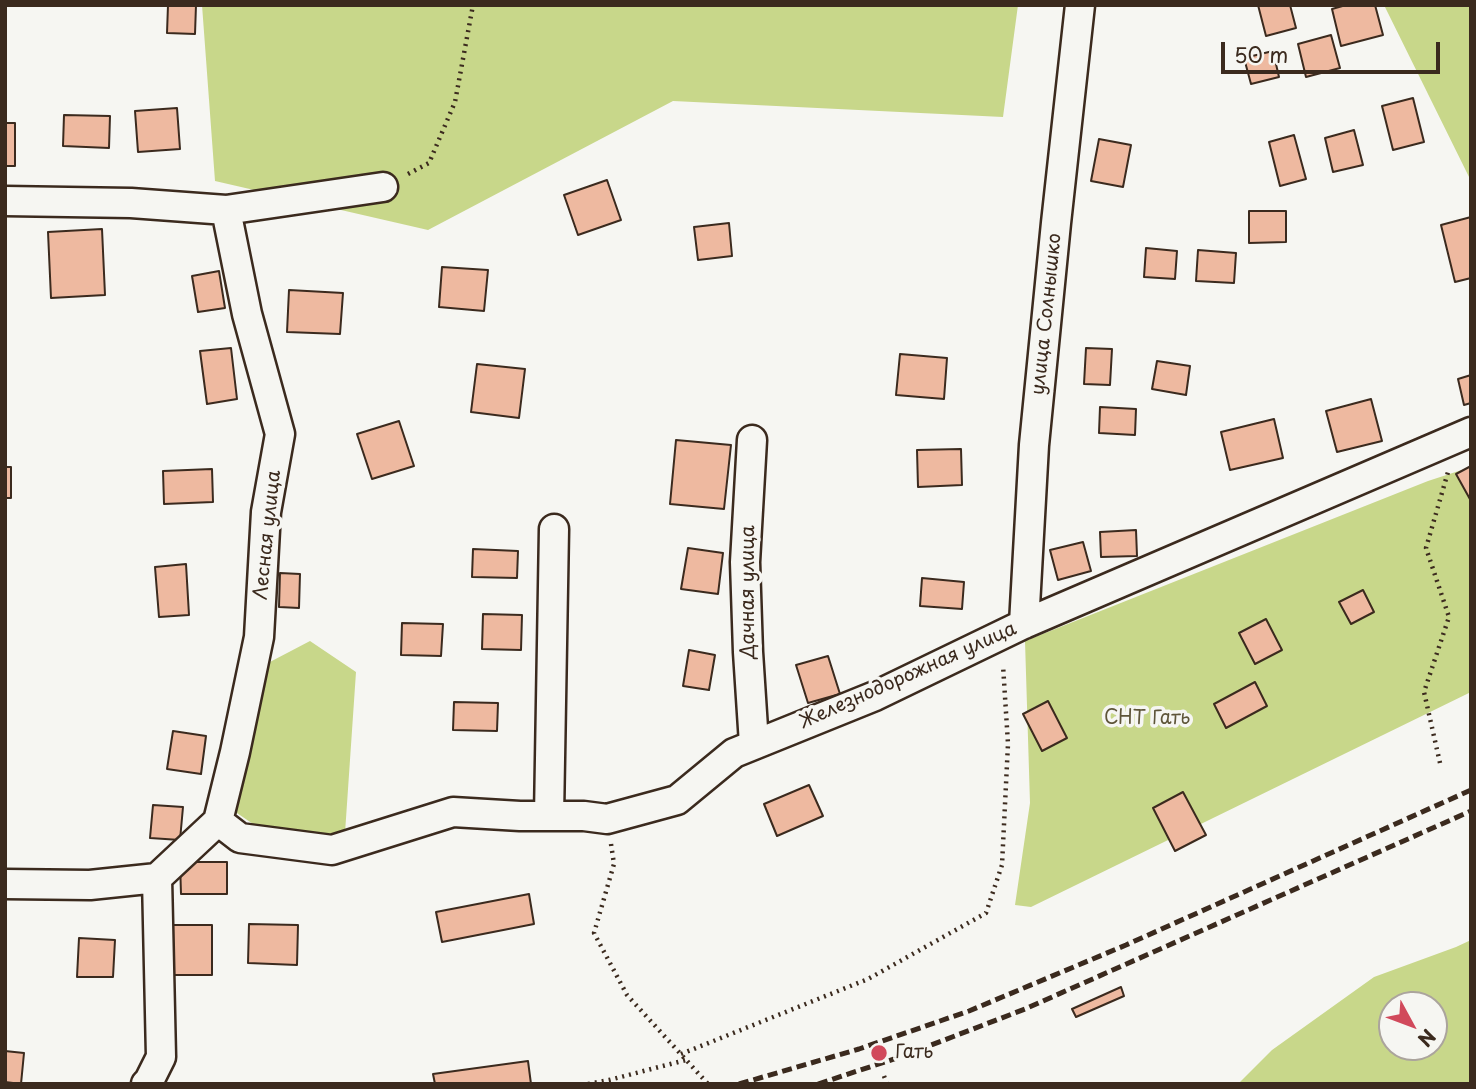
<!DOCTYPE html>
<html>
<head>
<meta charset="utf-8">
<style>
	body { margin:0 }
	#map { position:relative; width:1476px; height:1089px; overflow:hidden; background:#f6f6f2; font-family:"Playpen Sans",sans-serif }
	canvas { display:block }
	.frame { position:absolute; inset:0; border:7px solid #3b2a1e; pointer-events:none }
	.north { position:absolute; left:1378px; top:991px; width:70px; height:70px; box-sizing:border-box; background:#f6f6f2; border:2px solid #aba49d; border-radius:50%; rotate:131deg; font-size:19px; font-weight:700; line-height:28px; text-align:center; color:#3b2a1e }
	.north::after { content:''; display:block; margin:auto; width:24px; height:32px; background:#d1495b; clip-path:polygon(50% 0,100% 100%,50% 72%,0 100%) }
	.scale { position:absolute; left:1221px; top:42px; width:219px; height:32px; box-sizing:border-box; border:4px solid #3b2a1e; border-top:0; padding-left:9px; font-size:21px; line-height:24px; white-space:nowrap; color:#3b2a1e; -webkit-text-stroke:5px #f6f6f2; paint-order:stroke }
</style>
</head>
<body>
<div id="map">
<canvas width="1476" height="1089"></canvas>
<div class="frame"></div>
<div class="north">N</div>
<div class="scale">50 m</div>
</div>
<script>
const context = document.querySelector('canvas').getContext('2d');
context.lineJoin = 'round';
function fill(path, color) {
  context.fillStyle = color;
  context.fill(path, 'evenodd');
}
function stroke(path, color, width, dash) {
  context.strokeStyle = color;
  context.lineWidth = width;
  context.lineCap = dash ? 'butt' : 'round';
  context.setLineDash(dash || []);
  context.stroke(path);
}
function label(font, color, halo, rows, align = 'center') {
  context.font = font + ' "Playpen Sans",sans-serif';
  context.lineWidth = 7;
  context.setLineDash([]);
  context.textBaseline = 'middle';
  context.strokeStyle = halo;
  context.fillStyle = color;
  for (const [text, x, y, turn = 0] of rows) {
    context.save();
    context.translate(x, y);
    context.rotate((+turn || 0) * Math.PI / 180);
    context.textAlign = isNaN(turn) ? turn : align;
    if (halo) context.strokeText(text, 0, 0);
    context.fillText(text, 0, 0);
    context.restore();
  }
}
fill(new Path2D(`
	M202 5H1018L1003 117 673 101 428 230 215 181Z
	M1384 5H1471V181Z
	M1471 467V692L1031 907 1015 905 1030 803 1025 641 1428 481Z
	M310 641 356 672 345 833 278 841 234 811 268 663Z
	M1471 940V1084H1238L1272 1050 1374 977 1456 947ZM1434 1005V1047H1392V1005Z`), '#c8d78a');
const building = new Path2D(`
	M168 5H196L195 34 167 33Z
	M1258 5H1290L1296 28 1266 36Z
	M1346 5H1375L1383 35 1341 46 1332 9Z
	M1331 35 1340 68 1306 77 1298 44Z
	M1273 51 1279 77 1251 84 1244 58Z
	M1413 98 1424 142 1393 150 1382 106Z
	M177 108 180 149 138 152 135 111Z
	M64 115 110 116 109 148 63 146Z
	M5 123H15V166H5Z
	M1354 130 1363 165 1333 172 1325 138Z
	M1294 135 1306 179 1280 186 1269 142Z
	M1099 139 1131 145 1123 187 1091 181Z
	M607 180 621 220 578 235 564 195Z
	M1249 211H1286V242L1249 243Z
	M1471 217V278L1455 282 1441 225Z
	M729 223 732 256 698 260 694 227Z
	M102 229 105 295 51 298 48 232Z
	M1146 248 1177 251 1175 279 1144 277Z
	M1198 250 1236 253 1234 283 1196 281Z
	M442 267 488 270 484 311 439 307Z
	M219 271 225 308 198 312 192 276Z
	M289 290 343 293 340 334 287 332Z
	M231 348 237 399 207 404 200 351Z
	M1086 348 1112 349 1110 385 1084 384Z
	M900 354 947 358 944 399 896 395Z
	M1157 361 1190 366 1186 395 1152 389Z
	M477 364 525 369 519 418 471 412Z
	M1471 375V403L1464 405 1458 379Z
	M1371 399 1382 441 1337 452 1326 411Z
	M1100 407 1136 409 1135 435 1099 433Z
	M1274 419 1283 458 1230 470 1221 432Z
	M399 421 414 466 372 479 357 434Z
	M676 440 731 445 724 509 670 504Z
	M961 449 962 485 918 487 917 450Z
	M1471 466V501L1456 474Z
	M5 467H11V498H5Z
	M212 469 213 502 164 504 163 471Z
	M1136 530 1137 556 1101 557 1100 532Z
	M1083 542 1091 571 1058 580 1050 550Z
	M688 548 723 553 718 594 681 589Z
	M473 549 518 551 517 578 472 577Z
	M186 564 189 615 159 617 155 567Z
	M280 573 300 574 299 608 279 607Z
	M922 578 964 582 962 609 920 606Z
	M1363 590 1374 612 1351 624 1339 602Z
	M483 614 522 615 521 650 482 649Z
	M1266 619 1282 650 1255 664 1239 633Z
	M402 623 443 624 441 656 401 655Z
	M689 650 715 655 709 690 683 686Z
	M828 656 840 694 808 703 796 665Z
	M1255 682 1267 706 1226 728 1214 704Z
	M1048 701 1067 738 1042 751 1023 714Z
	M454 702 498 703 497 731 453 730Z
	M173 731 206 736 201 774 167 769Z
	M809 785 823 816 777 836 764 804Z
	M1183 792 1206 835 1175 851 1153 808Z
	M153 805 183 807 180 840 150 838Z
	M180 862H227V894H181Z
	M529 894 534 924 442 942 436 912Z
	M249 924 298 925 297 965 248 963Z
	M173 925H212V975H173Z
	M79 938 115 940 113 977H77Z
	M1121 987 1124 996 1076 1017 1072 1009Z
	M5 1051 24 1053 21 1084 5 1082Z
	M528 1061 531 1084H435L433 1074Z`);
fill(building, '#eeb9a0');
stroke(building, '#3b2a1e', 2);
const minor = new Path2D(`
	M5 201 131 203 226 210 383 187
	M752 440 745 562 748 652 754 744
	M1024 624 1034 445 1056 223 1080 5
	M549 816 554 529
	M218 821 240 838 332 850 453 812 520 816H584L607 819 677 800 734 753 875 696 1024 624 1471 432
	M218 821 235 752 259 637 266 512 280 434 247 314 226 210
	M5 884 90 885 157 878 218 821
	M146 1084 149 1081 161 1057 157 878`);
stroke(minor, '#3b2a1e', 33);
stroke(new Path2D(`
	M408 174 429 163 455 102 473 5
	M1440 763 1424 692 1449 617 1426 548 1448 472
	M611 844 614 864 594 933 627 995 708 1084
	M681 1054 868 979 986 913 1002 865 1008 744 1003 665
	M884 1076 887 1084
	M588 1084 609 1080 686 1060`), '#3b2a1e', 4.5, [2, 5]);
stroke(minor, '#f6f6f2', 28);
stroke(new Path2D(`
	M739 1084 859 1049 969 1011 1126 945 1471 790
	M818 1084 900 1057 1025 1009 1471 811`), '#3b2a1e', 5, [10, 5]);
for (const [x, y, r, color] of [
	[879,1053,9,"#d1495b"]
]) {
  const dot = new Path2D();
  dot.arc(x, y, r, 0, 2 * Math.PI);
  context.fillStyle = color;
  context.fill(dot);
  stroke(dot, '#f6f6f2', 2.5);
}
label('19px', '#3b2a1e', '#f6f6f2', [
	["улица Солнышко",1047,314,-84],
	["Лесная улица",268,535,-84],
	["Дачная улица",749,592,-90],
	["Железнодорожная улица",908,676,-24]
]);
label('19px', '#5e5539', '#f6f6f2', [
	["СНТ Гать",1147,719]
]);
label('19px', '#3b2a1e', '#f6f6f2', [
	["Гать",895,1053]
], 'left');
</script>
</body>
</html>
